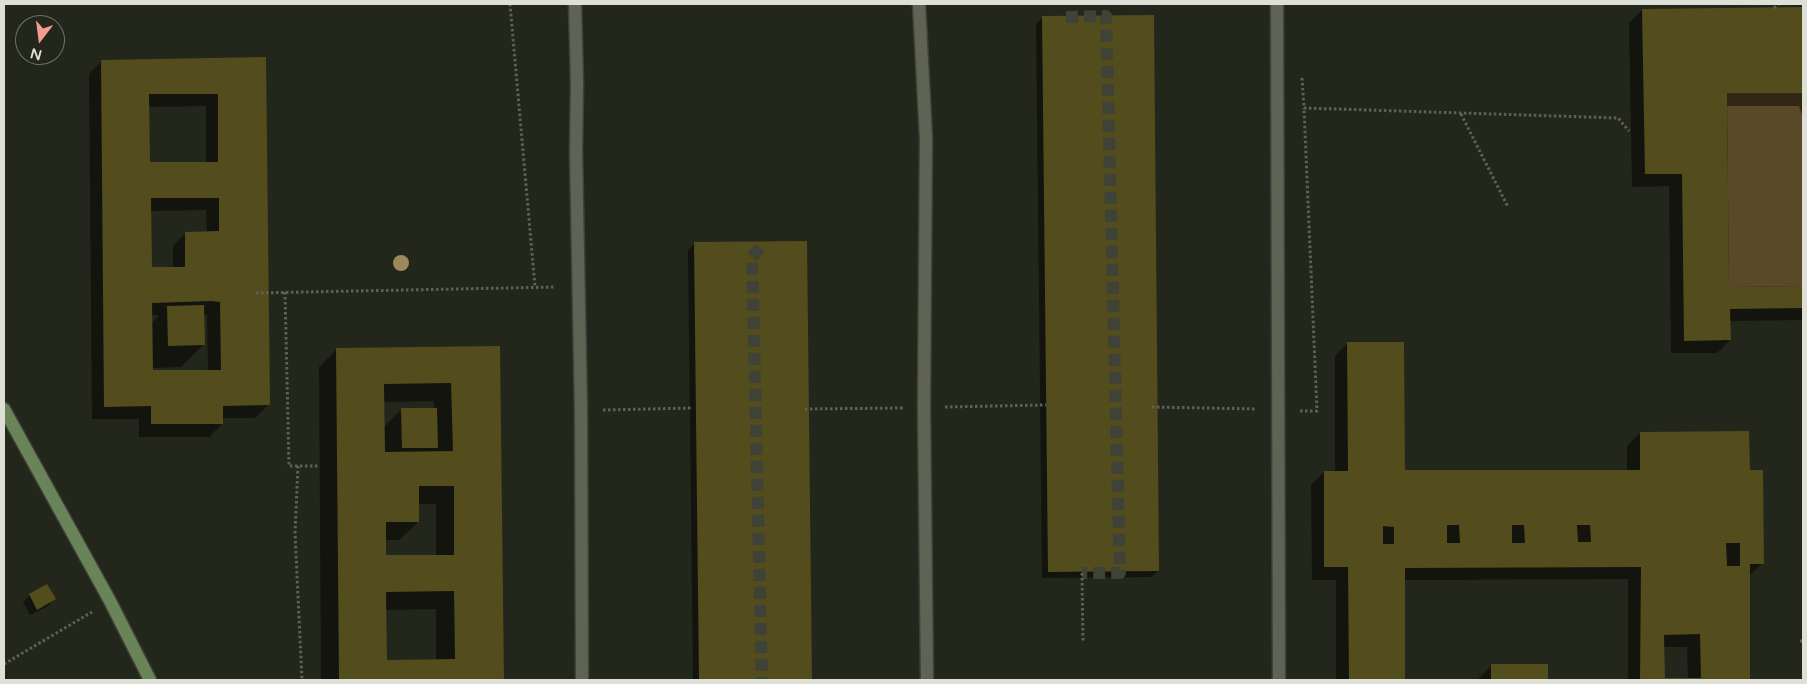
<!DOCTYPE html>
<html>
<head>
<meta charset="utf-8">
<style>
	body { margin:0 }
	#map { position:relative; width:1807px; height:684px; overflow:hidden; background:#23261a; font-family:"Varela Round",sans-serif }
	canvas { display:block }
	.frame { position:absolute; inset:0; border:5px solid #dee0d8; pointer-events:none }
	.north { position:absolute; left:15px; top:15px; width:50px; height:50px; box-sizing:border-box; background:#23261a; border:1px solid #6e7066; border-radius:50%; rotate:195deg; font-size:14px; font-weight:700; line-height:20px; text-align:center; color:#dee0d8 }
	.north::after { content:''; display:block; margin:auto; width:18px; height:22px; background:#f59c92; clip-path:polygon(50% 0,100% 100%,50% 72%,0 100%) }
</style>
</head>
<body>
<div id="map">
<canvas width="1807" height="684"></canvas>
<div class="frame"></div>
<div class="north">N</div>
</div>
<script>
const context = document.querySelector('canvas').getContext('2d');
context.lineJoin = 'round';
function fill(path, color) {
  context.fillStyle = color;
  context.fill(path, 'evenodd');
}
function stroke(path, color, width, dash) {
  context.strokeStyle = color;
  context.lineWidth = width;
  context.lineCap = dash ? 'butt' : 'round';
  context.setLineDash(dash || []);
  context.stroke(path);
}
fill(new Path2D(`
	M1727 93H1803V286L1729 287Z`), '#5a4929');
fill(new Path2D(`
	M1803 8V118L1799 106H1726L1728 288 1803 287V320L1729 321 1730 340 1717 353H1671L1669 186 1632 187 1629 23 1642 10Z
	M1043 17 1158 571 1151 577 1042 578 1036 24Z
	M264 59 268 405 255 418H222V424L209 437H139V419H92L89 74 102 61ZM206 106V163L149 164 148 107ZM206 210 207 233H186L173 246V268L151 269 150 211ZM151 315H159L151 324ZM203 315H207L208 371H152V368L181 367 204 344Z
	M695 243H806L810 680H693L688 250Z
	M1348 343 1403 472 1627 471V446L1640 433 1748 471 1763 563 1749 576V680H1628V579L1404 580V680H1336V580H1312L1311 485 1324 472H1335V356ZM1663 647H1687L1688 679H1663Z
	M499 347 503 680H321L319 367 337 349ZM434 401V409L401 410 384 427 383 402ZM418 504H436V556L385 557V540H399L418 522ZM436 609V660L386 661 385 610Z
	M47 586 54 599 48 606 30 615 23 602 30 595Z
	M1492 665H1546V680H1479V678Z`), '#0007');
fill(new Path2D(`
	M1803 7V93H1727L1729 287 1803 286V308L1730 309 1731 340 1684 341 1682 174H1645L1642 9Z
	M1154 15 1159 571 1048 572 1042 16Z
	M266 57 270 405 223 406V424H151V406L104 407 101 60ZM149 94H218V162H150ZM151 198H219V231L185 232V267H152ZM212 301 220 302 221 370H153L152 303Z
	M807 241 812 680H699L694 242Z
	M204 305 205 345 168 346 167 306Z
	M1347 342H1404L1405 470H1640V432L1749 431 1750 470H1763L1764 564H1750V680H1640L1641 567 1405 568V680H1349L1348 567H1324V471H1348ZM1447 525H1459L1460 543H1447ZM1512 525H1524L1525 543H1512ZM1577 525H1590L1591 542H1578ZM1383 526 1394 527V544H1383ZM1726 543H1740V566H1727ZM1700 634 1701 678H1665L1664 635Z
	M500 346 504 680H339L336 348ZM451 383 453 451 385 452 384 384ZM419 486H454V555H386V522H419ZM454 591 455 659 387 660 386 592Z
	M401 408H437L438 448H402Z
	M47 584 56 599 37 610 29 594Z
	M1491 664H1548V680H1491Z`), '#534c1c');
stroke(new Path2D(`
	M1066 17 1106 16 1120 573H1082
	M760 248 752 257 762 680`), '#3f4236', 12, [12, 6]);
const lane = new Path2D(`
	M575 4 577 83 576 151 581 412 582 680
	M919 4 926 138 924 407 927 680
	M1277 4 1279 680`);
const secondary = new Path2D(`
	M4 409 110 601 150 680`);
stroke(lane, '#3f4138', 15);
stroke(secondary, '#3f4138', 15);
stroke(new Path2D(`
	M510 4 535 287
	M1774 8 1779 4
	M1302 78 1304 108 1618 118 1629 131
	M1461 114 1508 207
	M285 292 289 466H319
	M256 293 556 287
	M945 407 1046 405
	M1152 407 1257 409
	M805 409 903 408
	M603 410 692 408
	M1300 411H1317L1304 108
	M298 466 295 533 302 680
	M1082 573 1083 642
	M1800 641H1803
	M4 664 92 612`), '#5e6156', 3, [2.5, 2.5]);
stroke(lane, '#5f6354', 12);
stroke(secondary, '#6a845a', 12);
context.fillStyle = '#9b885c';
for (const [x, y] of [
	[401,263]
]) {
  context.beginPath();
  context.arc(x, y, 8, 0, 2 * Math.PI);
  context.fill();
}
</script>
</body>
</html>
